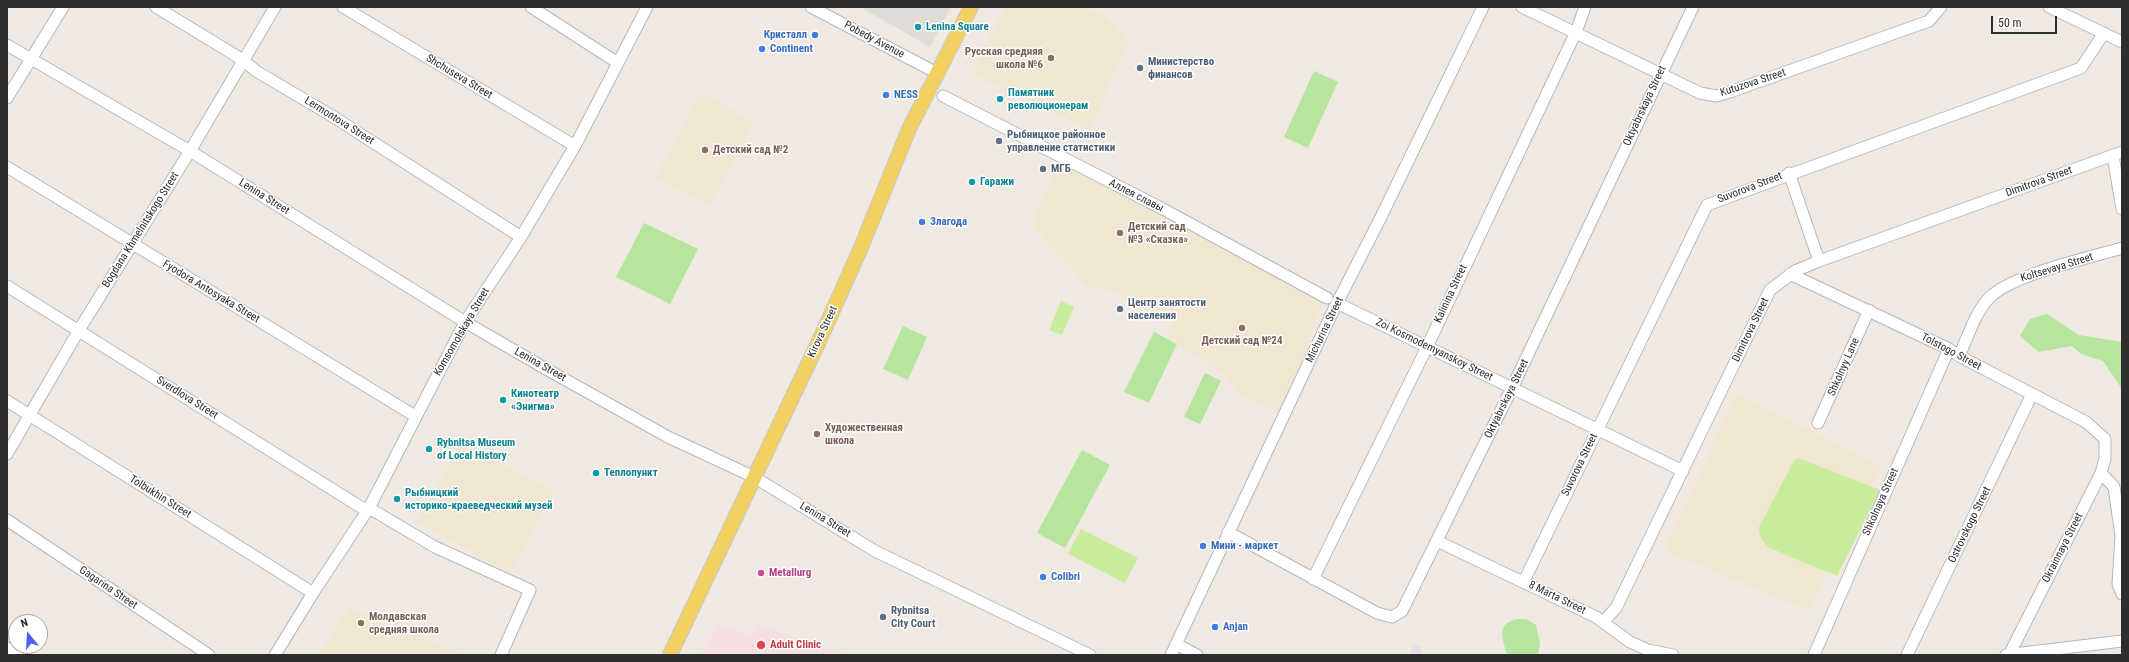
<!DOCTYPE html>
<html>
<head>
<meta charset="utf-8">
<style>
	body { margin:0 }
	#map { position:relative; width:2129px; height:662px; overflow:hidden; background:#efe9e1; font-family:"Roboto Condensed",sans-serif }
	canvas { display:block }
	.frame { position:absolute; inset:0; border:8px solid #2e2e2e; pointer-events:none }
	.north { position:absolute; left:8px; top:614px; width:40px; height:40px; box-sizing:border-box; background:#fff; border:1px solid #ababab; border-radius:50%; rotate:342deg; font-size:11px; font-weight:700; line-height:16px; text-align:center; color:#2e2e2e }
	.north::after { content:''; display:block; margin:auto; width:14px; height:18px; background:#4264fb; clip-path:polygon(50% 0,100% 100%,50% 72%,0 100%) }
	.scale { position:absolute; left:1991px; top:16px; width:66px; height:18px; box-sizing:border-box; border:2px solid #2e2e2e; border-top:0; padding-left:5px; font-size:12px; line-height:14px; white-space:nowrap; color:#2e2e2e; -webkit-text-stroke:3px #fff; paint-order:stroke }
</style>
</head>
<body>
<div id="map">
<canvas width="2129" height="662"></canvas>
<div class="frame"></div>
<div class="north">N</div>
<div class="scale">50 m</div>
</div>
<script>
const context = document.querySelector('canvas').getContext('2d');
context.lineJoin = 'round';
function fill(path, color) {
  context.fillStyle = color;
  context.fill(path, 'evenodd');
}
function stroke(path, color, width, dash) {
  context.strokeStyle = color;
  context.lineWidth = width;
  context.lineCap = dash ? 'butt' : 'round';
  context.setLineDash(dash || []);
  context.stroke(path);
}
function label(font, color, halo, rows, align = 'center') {
  context.font = font + ' "Roboto Condensed",sans-serif';
  context.lineWidth = 3;
  context.setLineDash([]);
  context.textBaseline = 'middle';
  context.strokeStyle = halo;
  context.fillStyle = color;
  for (const [text, x, y, turn = 0] of rows) {
    context.save();
    context.translate(x, y);
    context.rotate((+turn || 0) * Math.PI / 180);
    context.textAlign = isNaN(turn) ? turn : align;
    if (halo) context.strokeText(text, 0, 0);
    context.fillText(text, 0, 0);
    context.restore();
  }
}
fill(new Path2D(`
	M1412 642 1422 648 1421 655H1411Z`), '#e3e1e8');
fill(new Path2D(`
	M1004 7H1084L1108 18 1128 42 1090 130 972 74Z
	M701 93 754 122 709 206 655 178Z
	M1058 160 1217 242 1323 302 1282 414 1237 393 1235 386 1227 382 1224 375 1166 336 1175 320 1108 290 1088 287 1032 225Z
	M1737 393 1881 465 1808 611 1664 550Z
	M462 441 555 492 510 573 417 522Z
	M349 607 414 638 416 634 461 655H319Z`), '#f0e6d1');
fill(new Path2D(`
	M718 624 752 636 758 624 841 654 704 655 703 653Z`), '#f5dfe0');
fill(new Path2D(`
	M1314 71 1338 82 1308 148 1284 137Z
	M644 223 698 249 670 304 616 277Z
	M2047 314 2079 335 2122 342V389L2103 361 2081 354 2072 346 2039 352 2020 336 2030 319Z
	M903 326 927 337 908 380 883 369Z
	M1154 332 1177 344 1149 403 1124 392Z
	M1205 373 1221 381 1200 424 1184 417Z
	M1082 450 1110 465 1065 548 1037 533Z
	M1517 619H1526L1536 625 1540 645 1538 655H1507C1503 638 1495 625 1517 619Z`), '#b6e59e');
fill(new Path2D(`
	M1061 301 1074 307 1062 335 1049 330Z
	M1798 458 1880 490 1837 576 1770 548C1763 542 1759 537 1759 527L1794 461Z
	M1081 529 1138 558 1125 583 1068 554Z`), '#c9ec9a');
fill(new Path2D(`
	M860 7H951L930 47Z`), '#dfdcd8');
const minor = new Path2D(`
	M156 7 243 60 256 71 332 116 521 237
	M343 7 575 146
	M531 7 618 63
	M811 7 937 73
	M1522 7 1700 93 1716 96 1730 92 1929 21 1941 7
	M2049 7 2122 42
	M7 45 190 151 465 322 548 370 668 437 754 477 875 551 1090 655
	M943 96 1163 209 1327 298
	M7 98 63 7
	M2113 156 2122 209
	M7 167 415 416
	M1789 173 1819 261
	M1790 274 1949 349 1959 356 2086 422 2105 439V459L2101 473 2009 655
	M7 286 367 511
	M1337 303 1683 471
	M1959 356C1968 337 1975 312 1990 297 2014 274 2089 258 2122 248
	M7 401 313 593
	M1818 423 1869 310
	M7 454 79 330 190 151 275 7
	M2101 473 2114 487 2121 536 2118 584 2122 594
	M369 508 435 547 530 590 501 655
	M7 520 209 655
	M1228 532 1377 613 1392 617 1402 611 1512 388 1693 7
	M1437 541 1596 617 1630 642 1648 650 1673 655
	M1313 579 1427 347 1576 32 1585 7
	M1524 581 1707 205 2081 68 2104 33
	M1603 622 1616 608 1770 290 1795 271 1819 261 2122 152
	M1176 644 1197 655
	M7 648 18 655
	M275 655 313 593 369 508 465 322 521 237 575 146 647 7
	M1171 655 1334 309 1381 217 1483 7
	M1814 655 1949 349
	M1907 655 2032 394
	M2006 655 2122 641`);
const major = new Path2D(`
	M670 655 820 339 860 250 909 129 971 7`);
stroke(minor, '#b4b7c1', 13);
stroke(major, '#c9c9c9', 16);
stroke(minor, '#fff', 11);
stroke(major, '#f2d163', 14);
for (const [x, y, r, color] of [
	[918,27,4,"#0f9aa8"],
	[815,35,4,"#3f7fe0"],
	[762,49,4,"#3f7fe0"],
	[1051,58,4,"#8d6e63"],
	[1140,68,4,"#5c6f8a"],
	[886,95,4,"#3f7fe0"],
	[1000,99,4,"#0f9aa8"],
	[999,141,4,"#5c6f8a"],
	[705,150,4,"#8d6e63"],
	[1043,169,4,"#5c6f8a"],
	[972,182,4,"#0f9aa8"],
	[922,222,4,"#3f7fe0"],
	[1120,233,4,"#8d6e63"],
	[1120,309,4,"#5c6f8a"],
	[1242,328,4,"#8d6e63"],
	[503,400,4,"#0f9aa8"],
	[817,434,4,"#8d6e63"],
	[429,449,4,"#0f9aa8"],
	[596,473,4,"#0f9aa8"],
	[397,499,4,"#0f9aa8"],
	[1203,546,4,"#3f7fe0"],
	[761,573,4,"#d1479c"],
	[1043,577,4,"#3f7fe0"],
	[883,617,4,"#5c6f8a"],
	[361,623,4,"#8d6e63"],
	[1215,627,4,"#3f7fe0"],
	[761,645,5,"#e0444e"]
]) {
  const dot = new Path2D();
  dot.arc(x, y, r, 0, 2 * Math.PI);
  context.fillStyle = color;
  context.fill(dot);
  stroke(dot, '#fff', 1.5);
}
label('bold 11px', '#0d838f', '#fff', [
	["Lenina Square",926,27],
	["Памятник",1008,93],
	["революционерам",1008,106],
	["Гаражи",980,182],
	["Кинотеатр",511,394],
	["«Энигма»",511,407],
	["Rybnitsa Museum",437,443],
	["of Local History",437,456],
	["Теплопункт",604,473],
	["Рыбницкий",405,493],
	["историко-краеведческий музей",405,506]
], 'left');
label('bold 11px', '#366cbe', '#fff', [
	["Кристалл",807,35,"right"],
	["Continent",770,49],
	["NESS",894,95],
	["Злагода",930,222],
	["Мини - маркет",1211,546],
	["Colibri",1051,577],
	["Anjan",1223,627]
], 'left');
label('11px', '#2e2e2e', '#fff', [
	["Pobedy Avenue",874,40,28],
	["Shchuseva Street",459,77,31],
	["Kutuzova Street",1753,83,-18],
	["Oktyabrskaya Street",1645,106,-65],
	["Lermontova Street",339,121,32],
	["Dimitrova Street",2039,182,-20],
	["Suvorova Street",1750,188,-21],
	["Аллея славы",1136,196,27],
	["Lenina Street",264,197,32],
	["Bogdana Khmelnitskogo Street",141,230,-58],
	["Koltsevaya Street",2057,268,-17],
	["Fyodora Antosyaka Street",211,292,31],
	["Kalinina Street",1451,294,-65],
	["Michurina Street",1325,330,-64],
	["Dimitrova Street",1751,330,-64],
	["Komsomolskaya Street",462,332,-60],
	["Kirova Street",823,332,-65],
	["Zoi Kosmodemyanskoy Street",1434,350,26],
	["Tolstogo Street",1951,352,28],
	["Lenina Street",540,365,29],
	["Shkolnyy Lane",1844,367,-66],
	["Sverdlova Street",187,398,32],
	["Oktyabrskaya Street",1507,399,-64],
	["Suvorova Street",1580,465,-64],
	["Tolbukhin Street",160,497,32],
	["Shkolnaya Street",1881,502,-66],
	["Lenina Street",825,520,31],
	["Ostrovskogo Street",1970,525,-64],
	["Okrainnaya Street",2063,548,-63],
	["Gagarina Street",108,588,34],
	["8 Marta Street",1557,598,26]
]);
label('bold 11px', '#785e54', '#fff', [
	["Русская средняя",1043,52,"right"],
	["школа №6",1043,65,"right"],
	["Детский сад №2",713,150],
	["Детский сад",1128,227],
	["№3 «Сказка»",1128,240],
	["Детский сад №24",1242,341,"center"],
	["Художественная",825,428],
	["школа",825,441],
	["Молдавская",369,617],
	["средняя школа",369,630]
], 'left');
label('bold 11px', '#4e5e75', '#fff', [
	["Министерство",1148,62],
	["финансов",1148,75],
	["Рыбницкое районное",1007,135],
	["управление статистики",1007,148],
	["МГБ",1051,169],
	["Центр занятости",1128,303],
	["населения",1128,316],
	["Rybnitsa",891,611],
	["City Court",891,624]
], 'left');
label('bold 11px', '#b23c85', '#fff', [
	["Metallurg",769,573]
], 'left');
label('bold 11px', '#be3a42', '#fff', [
	["Adult Clinic",770,645]
], 'left');
</script>
</body>
</html>
